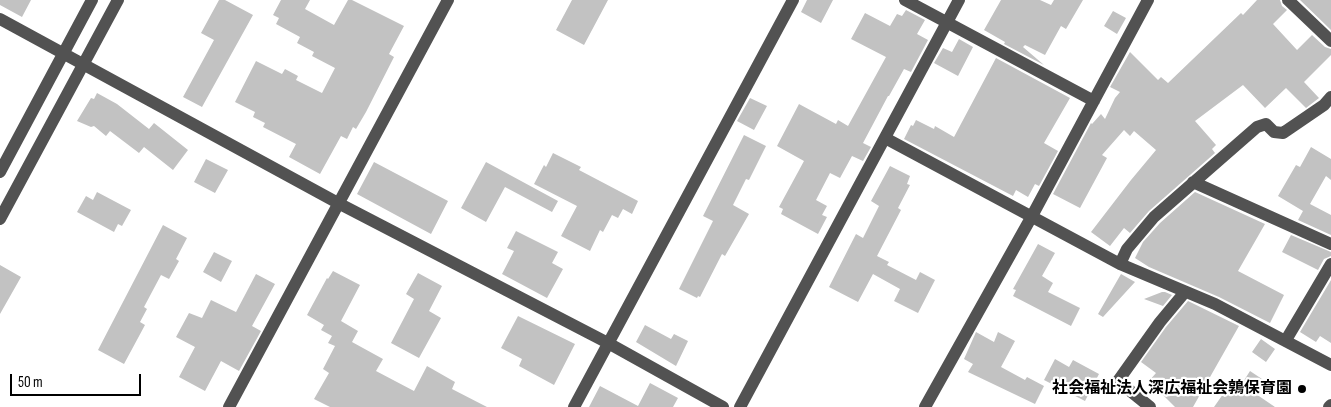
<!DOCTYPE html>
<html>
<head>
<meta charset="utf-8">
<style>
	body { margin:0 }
	#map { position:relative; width:1331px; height:407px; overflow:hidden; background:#fff; font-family:"Sofia Sans Condensed",sans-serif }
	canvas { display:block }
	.scale { position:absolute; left:10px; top:374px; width:131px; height:22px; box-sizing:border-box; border:2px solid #000; border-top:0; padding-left:6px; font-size:15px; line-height:18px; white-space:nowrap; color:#000; -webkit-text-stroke:4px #fff; paint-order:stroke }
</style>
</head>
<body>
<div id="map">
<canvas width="1331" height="407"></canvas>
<div class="scale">50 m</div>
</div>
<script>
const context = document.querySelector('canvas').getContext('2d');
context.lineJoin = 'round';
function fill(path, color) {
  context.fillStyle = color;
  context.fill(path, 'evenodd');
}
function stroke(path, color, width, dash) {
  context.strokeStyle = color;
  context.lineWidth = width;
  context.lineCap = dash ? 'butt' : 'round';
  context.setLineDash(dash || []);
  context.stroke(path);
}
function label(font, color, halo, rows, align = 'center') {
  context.font = font + ' "Sofia Sans Condensed","Noto Sans JP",sans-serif';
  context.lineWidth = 4.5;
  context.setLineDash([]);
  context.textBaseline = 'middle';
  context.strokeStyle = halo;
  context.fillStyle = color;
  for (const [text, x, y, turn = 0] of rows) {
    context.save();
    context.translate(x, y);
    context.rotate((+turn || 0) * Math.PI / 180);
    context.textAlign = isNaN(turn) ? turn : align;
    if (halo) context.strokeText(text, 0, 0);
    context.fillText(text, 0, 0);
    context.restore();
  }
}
fill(new Path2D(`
	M0 0H31L22 17 0 5Z
	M219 0H225L253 15 202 107 183 97 214 40 201 33Z
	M281 0H310L305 9 334 25 348 0H352L404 26 389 54 394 57 366 112 356 129 353 127 347 139 341 136 320 174 289 157 296 144 263 127 265 123 253 117 255 112 235 102 256 61 282 74 285 69 298 76 296 80 322 93 335 68 312 56 314 52 297 43 300 37 276 24 279 18 273 15Z
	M572 0H608L584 45 556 30Z
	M807 0H833L821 23 801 12Z
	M1001 0H1040L1051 5 1054 0H1083L1066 29 1061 26 1045 55 1025 45 1023 47 1044 65 1004 44 1005 42 984 30Z
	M1257 0H1280L1282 6 1287 10 1273 24 1297 50 1312 35 1325 47 1331 49V55L1304 82 1319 98 1306 108 1286 88 1265 108 1243 85 1195 121 1216 145 1212 149 1215 153 1149 211 1130 233 1124 228 1110 246 1091 232 1131 180 1156 150 1134 131 1130 136 1124 130 1102 155 1107 158 1080 208 1053 194 1091 123 1092 124 1101 114 1105 119 1115 98 1120 92 1110 87 1130 52 1158 80 1161 77 1168 83 1241 13 1243 15Z
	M1300 0H1331V30Z
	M906 10 925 20 917 34 928 40 911 72 904 69 889 96H888L863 143 871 147 863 161 852 156 840 178 830 173 816 200 827 206 822 215 827 217 818 234 781 214 783 209 779 207 804 161 777 146 799 104 836 124 838 120 848 126 886 57 851 39 865 13 890 26 897 14 902 16Z
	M1113 11 1126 18 1117 34 1104 26Z
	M959 39 973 47 958 76 934 63 943 48 952 52Z
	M996 58 1070 98 1044 143 1058 151 1039 186 1035 184 1028 197 1016 190 1013 196 904 139 911 125 913 126 916 120 934 129 935 126 954 137Z
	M97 93 117 104 149 129 154 123 188 150 173 170 144 147 139 153 110 131 106 136 94 126 91 127 77 121 91 98 94 99Z
	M750 98 767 106 754 130 737 121Z
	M744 135 766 146 749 180 746 179 733 205 749 214 725 256 722 254 700 297 698 296 697 298 679 289 713 221 703 216Z
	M1311 147 1331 159V180L1326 176 1310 204 1331 215V235L1298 220 1303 211 1278 196 1296 165 1300 167Z
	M553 153 581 167 579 170 638 201 632 214 623 209 618 218 612 215 603 232 600 230 590 251 561 236 577 206 534 184 544 165 546 167Z
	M206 159 228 170 215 193 194 182Z
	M374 162 448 201 431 234 357 194Z
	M486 162 558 201 552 212 505 187 486 222 461 208Z
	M890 166 910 176 907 184 910 185 898 208 901 210 877 256 889 262 887 265 916 280 920 272 935 280 918 313 894 301 900 289 873 274 858 302 829 287 856 234 863 238 879 206 871 201Z
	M97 192 131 210 122 226 118 224 114 232 77 212 86 196 93 200Z
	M1195 192 1265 224 1238 271 1284 295 1270 323 1219 297 1149 267 1135 258 1143 242 1160 223Z
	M163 225 187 238 176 259 179 261 169 279 161 275 144 307 147 309 140 322 145 325 124 364 98 350Z
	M516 231 558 252 552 263 563 269 547 298 502 274 514 251 507 248Z
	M1291 235 1331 252V256L1324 259 1318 270 1282 252Z
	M1038 244 1055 253 1042 276 1053 283 1048 292 1080 308 1071 326 1013 296 1016 290 1013 289Z
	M214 252 232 261 221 282 203 272Z
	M0 265 21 277 0 314Z
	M333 271 360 285 341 321 358 331 352 342 383 359 376 371 414 391 427 366 455 382 452 389 487 407H330L314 399 329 373 323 369 335 346 328 343 332 336 321 330 324 325 307 315 327 278 328 279Z
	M418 273 442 286 429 311 441 318 419 358 391 343 414 299 406 294Z
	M256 274 275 284 252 326 261 331 239 371 221 361 205 391 179 377 195 347 176 337 189 313 202 318 211 300 236 312Z
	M1121 274 1135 282 1103 317 1098 314Z
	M1331 280V343L1320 336 1316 342 1300 332Z
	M1162 292H1165L1172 295 1163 306 1144 299Z
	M1188 301 1239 326 1193 407H1175L1149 381 1156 373 1141 362 1166 327Z
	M518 316 575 344 554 385 519 366 522 359 501 348Z
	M645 325 671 339 674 334 688 341 676 366 636 342Z
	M976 332 994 342 998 332 1015 341 1001 367 1025 380 1027 377 1044 386 1035 404 968 372 973 364 964 359Z
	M1261 339 1275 349 1266 362 1252 352Z
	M1055 359 1069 367 1073 360 1099 374 1085 401 1044 380Z
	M1250 371 1262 379 1253 392 1275 407H1214L1228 387 1236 393Z
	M650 383 678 398 673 407H589L600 386 638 406Z`), '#c2c2c2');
stroke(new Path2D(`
	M905 0 1094 101
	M1288 0 1331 41
	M0 19 338 203 608 343 723 407
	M885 138 1120 264 1215 304 1331 365
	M0 172 92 0
	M1193 182 1331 244
	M0 219 118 0
	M1120 264 1127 249 1154 217 1257 127 1266 124 1274 132 1283 133 1324 105 1331 97
	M1286 340 1331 264
	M229 407 448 0
	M574 407 793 0
	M740 407 959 0
	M925 407 1032 216 1148 0
	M1150 407 1118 381 1160 322 1185 292
	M1329 407 1331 405`), '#525252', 12);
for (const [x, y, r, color] of [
	[1302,389,5,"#000"]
]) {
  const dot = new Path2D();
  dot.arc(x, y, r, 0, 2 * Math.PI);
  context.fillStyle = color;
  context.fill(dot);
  stroke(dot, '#fff', 2);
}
label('bold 16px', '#000', '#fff', [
	["社会福祉法人深広福祉会鶉保育園",1292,389]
], 'right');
</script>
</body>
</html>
